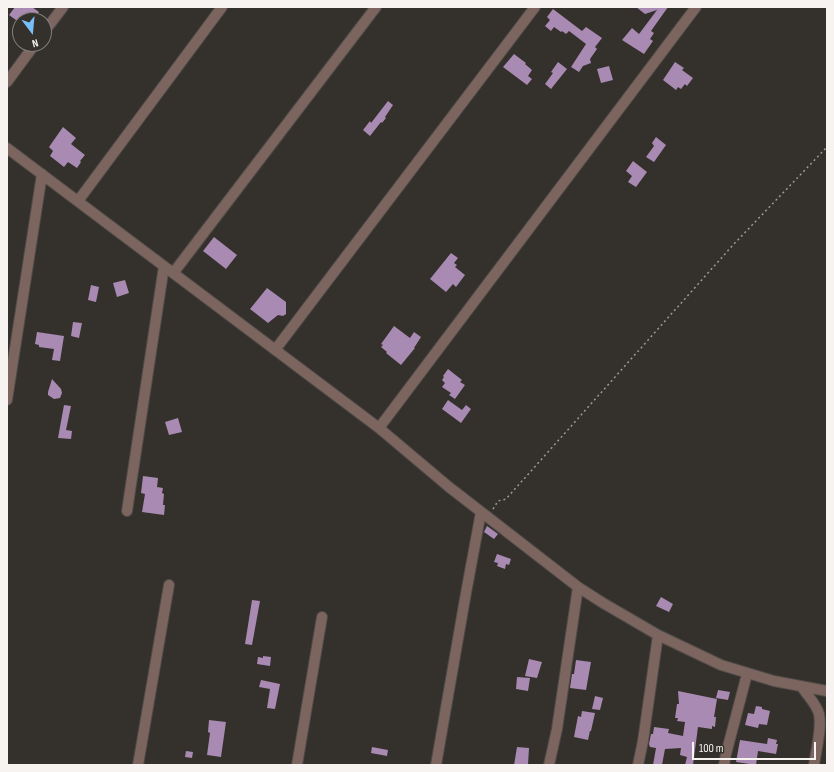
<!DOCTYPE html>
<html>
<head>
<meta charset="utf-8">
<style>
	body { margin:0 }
	#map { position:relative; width:834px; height:772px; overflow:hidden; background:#34302c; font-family:"Sofia Sans Condensed",sans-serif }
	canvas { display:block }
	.frame { position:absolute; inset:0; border:8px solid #f6f3f1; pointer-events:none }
	.north { position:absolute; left:12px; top:12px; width:40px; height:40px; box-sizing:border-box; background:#34302c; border:1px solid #827e7b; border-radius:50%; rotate:164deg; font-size:11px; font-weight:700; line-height:16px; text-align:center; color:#f6f3f1 }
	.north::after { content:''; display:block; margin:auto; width:14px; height:18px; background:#77bff7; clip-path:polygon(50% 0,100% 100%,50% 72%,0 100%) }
	.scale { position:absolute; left:692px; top:742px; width:124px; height:18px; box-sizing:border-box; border:2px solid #f6f3f1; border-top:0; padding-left:5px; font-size:12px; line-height:14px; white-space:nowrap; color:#f6f3f1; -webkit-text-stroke:3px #34302c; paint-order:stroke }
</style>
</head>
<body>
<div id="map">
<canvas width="834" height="772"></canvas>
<div class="frame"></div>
<div class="north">N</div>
<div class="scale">100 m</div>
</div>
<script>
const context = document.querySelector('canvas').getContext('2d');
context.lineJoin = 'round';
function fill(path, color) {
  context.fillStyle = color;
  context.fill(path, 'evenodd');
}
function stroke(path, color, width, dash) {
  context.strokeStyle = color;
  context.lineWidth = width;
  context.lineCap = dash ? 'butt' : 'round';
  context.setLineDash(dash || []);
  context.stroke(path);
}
fill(new Path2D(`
	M15 7H32L39 12 33 20H16L9 15Z
	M636 7H668L651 31 654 33 650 39 653 41 644 54 622 40 632 28 639 34 657 10 645 14Z
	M553 9 582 31 586 27 602 38 595 47 597 49 590 59 591 63 583 66 579 72 571 67 586 44 569 31 566 34 562 31 561 32 554 27 551 31 545 26 550 20 547 17Z
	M514 54 526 63 525 64 532 70 528 76 532 79 527 85 503 67Z
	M558 62 567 69 551 89 545 84 553 73 551 72Z
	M675 62 684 68 682 70 693 78 687 86 685 84 681 89 678 87 676 90 663 80Z
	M609 66 613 80 601 83 597 69Z
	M388 101 393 105 385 117 386 118 382 123 381 122 370 136 363 130 370 121 371 123Z
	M63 127 76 138 71 144 85 155 80 161 81 162 77 168 68 162 64 167 50 156 53 151 49 147Z
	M656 137 666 145 654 162 646 157 654 146 652 143Z
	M633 161 647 172 636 187 628 182 632 176 626 171Z
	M214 237 237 255 226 269 203 251Z
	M451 253 458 258 454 263 457 265 455 267 465 275 456 287 453 284 446 292 430 279Z
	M125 280 129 293 117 297 113 283Z
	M91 285 99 287 96 302 88 300Z
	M267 288 286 302V314L283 316 278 315 268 323 250 309Z
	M73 322 82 323 79 338 71 336Z
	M394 326 410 338 414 332 421 337 414 348H415L401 365 386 353 387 352 381 347 383 345 381 344Z
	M37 332 64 336 60 361 52 360 54 349 39 347V345L35 344Z
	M448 369 462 380 460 382 465 385 455 399 449 395 451 393 442 387 445 383 442 380 444 377 443 376Z
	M52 379 61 389 62 393 60 398 54 399 48 395V392Z
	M448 400 462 410 466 405 471 409 461 423 442 409Z
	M64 405 71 406 66 430 72 431 71 439 58 438Z
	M178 418 182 432 169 435 165 422Z
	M143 476 158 478 157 487 163 488 162 493 164 494 163 505H165L164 515 142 512 145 494 141 493Z
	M487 526 498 534 494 539 484 532Z
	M497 554 511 559 509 565 506 564 505 569 497 566 498 563 494 562Z
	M661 597 673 604 669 612 656 606Z
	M252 600 260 601 252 645 245 644Z
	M263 656 271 657 270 666 257 664 258 657 263 658Z
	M529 659 542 662 537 678 525 676Z
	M576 660 591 662 586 690 570 688 572 674H574Z
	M517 677 530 678 528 691 516 689Z
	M261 680 280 684 275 709 267 708 270 689 259 687Z
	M718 690 730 692 728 700 716 698Z
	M678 691 717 699 714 717H716L715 727 712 726V729L698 727 693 765H685L687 757 680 755 681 748 665 749 662 765H653L656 748 650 747 649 744 651 734H653L654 727 669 729 668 733 683 736 685 722 677 721 678 718H675L677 704H679Z
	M595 696 603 698 600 710 592 709Z
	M756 706 762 707V709L770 711 767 725 759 724 758 728 745 725 748 713 754 714Z
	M582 711 595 713 591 731H590L588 740 574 737 578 716 581 717Z
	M209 720 226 722 221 757 207 755 210 733 208 732Z
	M768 738 777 740 776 744H778L776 754 758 751 756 765 736 762 740 740 767 744Z
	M372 747 388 750 387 756 371 753Z
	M517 747 529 748 528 765H514Z
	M186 751 193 752 192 758 185 757Z`), '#a88ab2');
const street = new Path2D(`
	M44 32 63 7
	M7 82 35 44
	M7 148 379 428 449 487 578 587 603 603 658 635 721 665 774 681 827 691
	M78 201 222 7
	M174 272 376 7
	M275 350 535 7
	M7 400 42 174
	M379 428 696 7
	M127 511 164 266
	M802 687C807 695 817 705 819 714 822 728 816 751 814 765
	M138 765 169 585
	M297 765 322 617
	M436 765 466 593 481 512
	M549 765 557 729 578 587
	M638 765 643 741 658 635
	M724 765 726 754 747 674`);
stroke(street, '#4f4b48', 12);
stroke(new Path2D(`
	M493 509 498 501 506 499 733 245 827 147`), '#9d9a97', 1.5, [2, 3]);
stroke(street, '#7c655f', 10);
</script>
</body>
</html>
